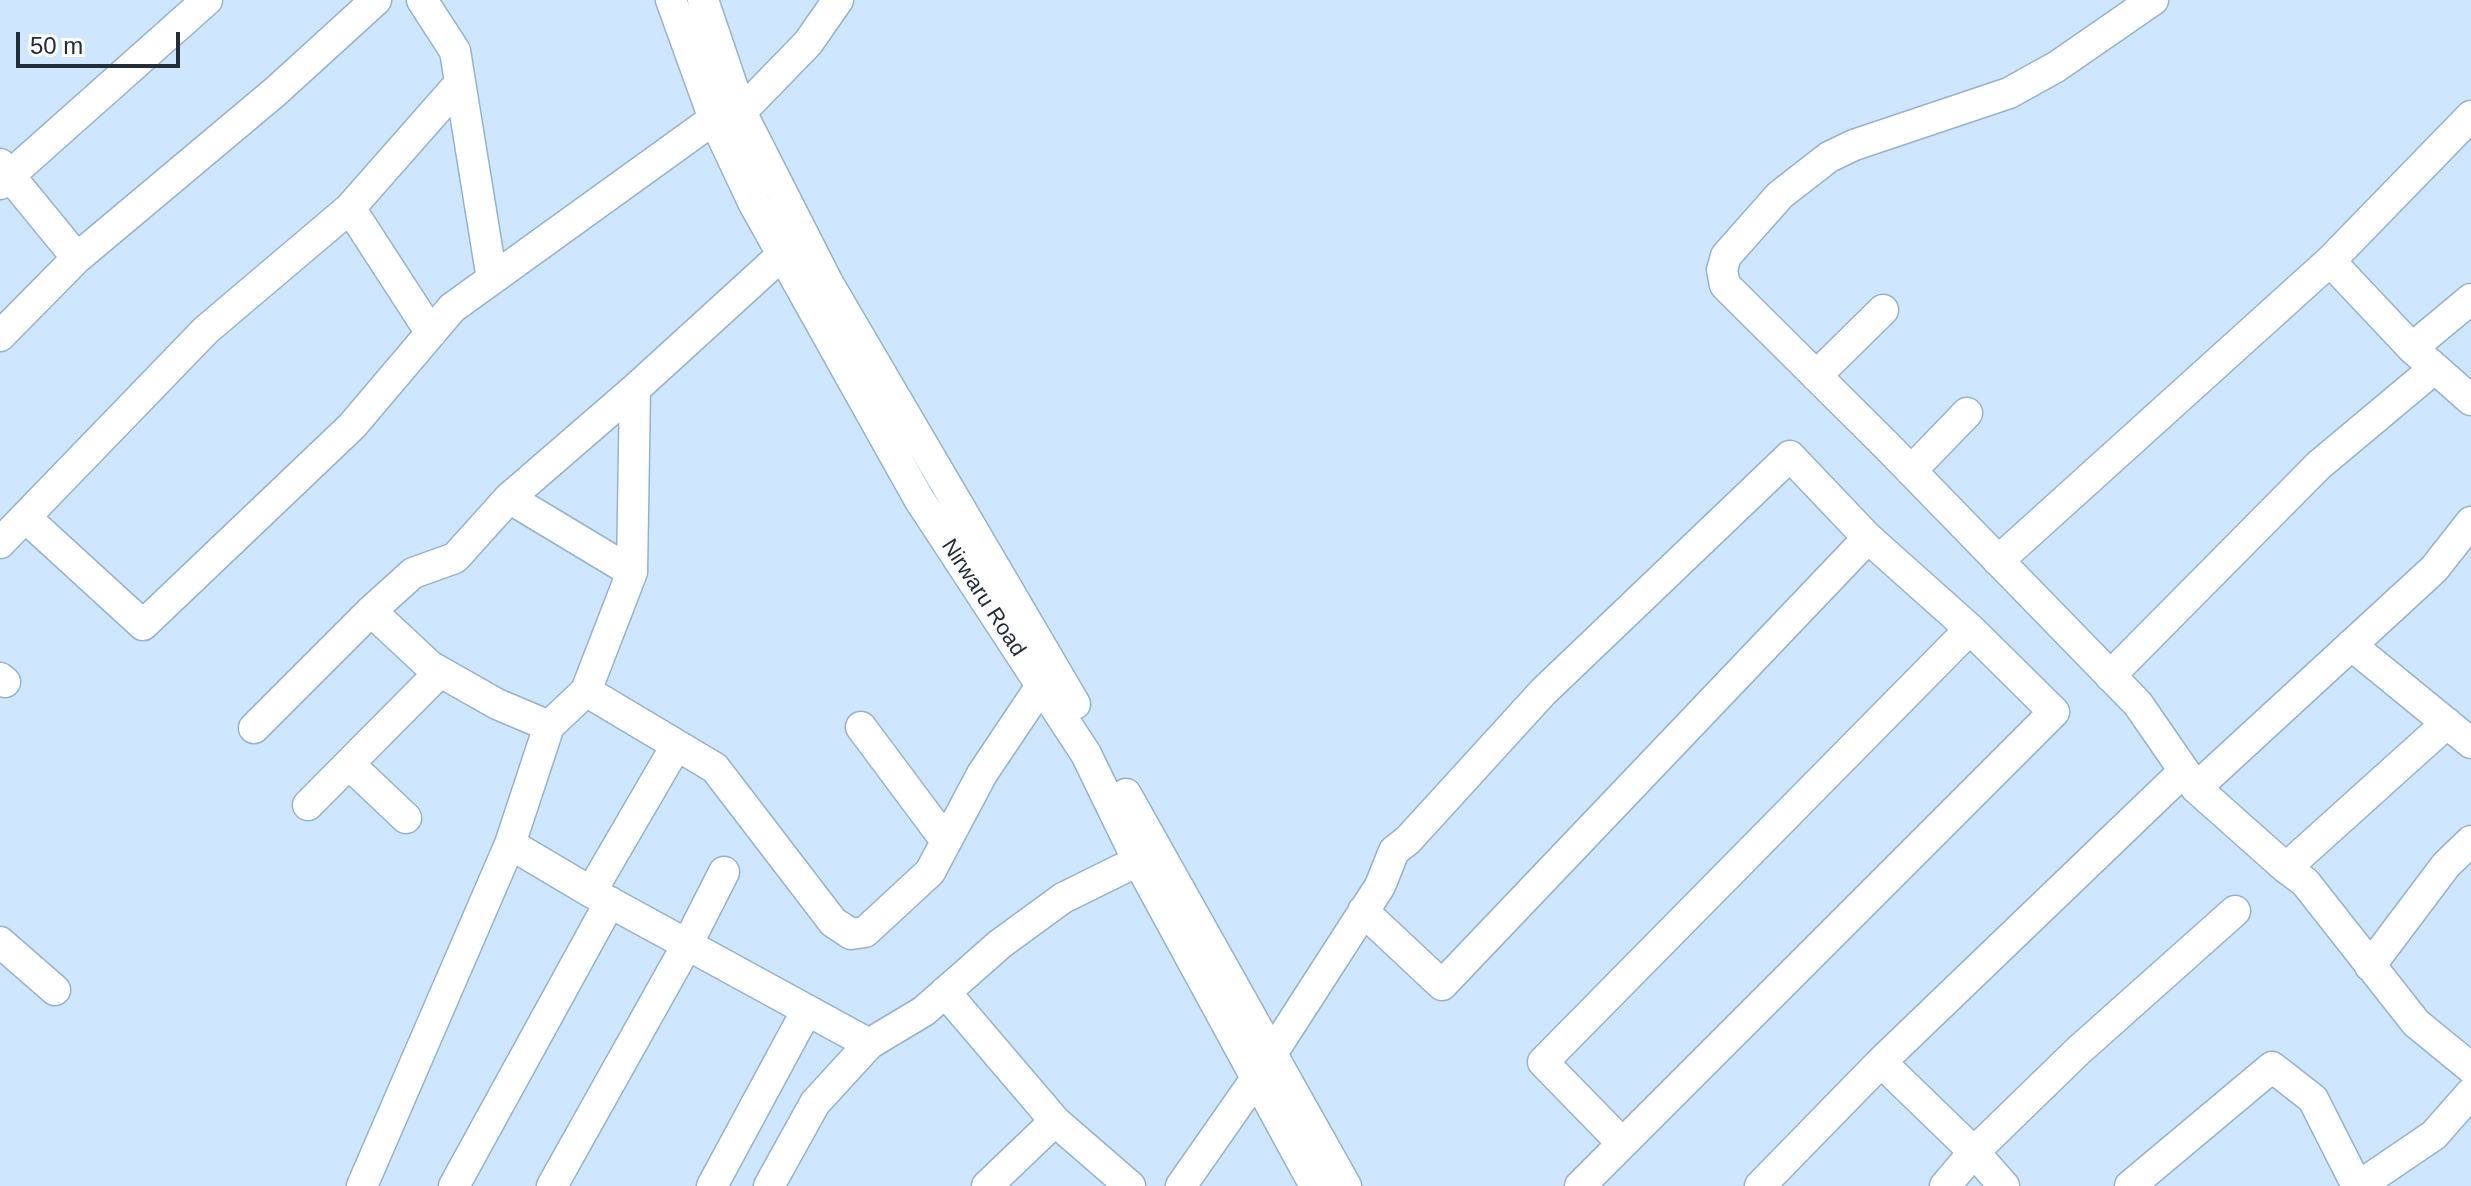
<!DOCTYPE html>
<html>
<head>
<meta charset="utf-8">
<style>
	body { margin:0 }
	#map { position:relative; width:2471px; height:1186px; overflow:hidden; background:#cfe7fe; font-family:Arial,sans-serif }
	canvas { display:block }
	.scale { position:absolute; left:16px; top:32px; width:164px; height:36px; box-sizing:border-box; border:4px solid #222d38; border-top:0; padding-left:10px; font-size:24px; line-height:28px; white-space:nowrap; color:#222d38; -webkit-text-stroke:6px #fff; paint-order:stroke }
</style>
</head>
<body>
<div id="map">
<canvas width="2471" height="1186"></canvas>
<div class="scale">50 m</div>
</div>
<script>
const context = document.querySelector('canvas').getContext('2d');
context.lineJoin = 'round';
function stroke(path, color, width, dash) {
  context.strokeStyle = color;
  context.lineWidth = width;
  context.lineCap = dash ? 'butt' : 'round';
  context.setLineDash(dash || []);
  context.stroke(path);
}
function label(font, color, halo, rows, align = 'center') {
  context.font = font + ' Arial,sans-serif';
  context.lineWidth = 7;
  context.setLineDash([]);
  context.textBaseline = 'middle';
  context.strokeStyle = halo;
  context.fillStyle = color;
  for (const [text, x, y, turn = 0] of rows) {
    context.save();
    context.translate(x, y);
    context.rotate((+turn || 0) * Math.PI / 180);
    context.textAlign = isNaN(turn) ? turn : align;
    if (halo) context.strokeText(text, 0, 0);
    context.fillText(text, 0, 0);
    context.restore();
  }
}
const minor = new Path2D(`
	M422 0 455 51 492 279
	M671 0 714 119 754 204 919 499 1086 754 1138 861 1315 1186
	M703 0 741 112 828 283 1075 704
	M2153 0 2056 67 2009 93 1854 145 1829 157 1780 195 1726 256 1722 270 1725 285 1888 447 2138 704 2196 788 2286 868 2305 882 2416 1023 2471 1068
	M741 112 808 43 838 0
	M0 164 77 258
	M0 184 207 0
	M350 208 460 83
	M2330 261 2412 348
	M2471 299 2412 348 2471 400
	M0 336 77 258 275 92 376 0
	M1816 376 1883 310
	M1911 471 1967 413
	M509 498 632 572 586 691 549 726 510 844
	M25 517 143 625 352 426 452 308 714 119
	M0 543 206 330 350 208 431 333
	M1998 561 2330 261 2471 116
	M632 572 635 389
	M371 611 430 666 497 704 549 726
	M2351 645 2471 743
	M2110 676 2319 465 2435 368
	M0 678 5 682
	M586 691 715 768 833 922 851 934 865 932 930 872 982 774 1041 686
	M861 727 946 841
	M254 728 371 611 413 573 455 558 509 498 635 389 783 254
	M349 764 406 818
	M2184 771 1881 1062 1974 1152 2078 1051 2235 911
	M2196 788 2434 569 2471 522
	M1126 794 1346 1186
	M308 805 440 672
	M2286 868 2447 723
	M591 892 676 746
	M1363 911 1442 985 1868 538
	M0 942 55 990
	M2370 966 2446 865 2471 841
	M945 992 1055 1121 1130 1186
	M1622 1143 1543 1062 1970 629
	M362 1186 510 844 591 892 869 1044 924 1011 1000 944 1063 898 1138 861
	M454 1186 610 902
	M552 1186 687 945 724 872
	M712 1186 807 1010
	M769 1186 815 1103 869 1044
	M987 1186 1055 1121
	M1181 1186 1255 1080 1380 886 1394 851 1408 840 1543 692 1790 456 1868 538 1970 629 2054 712 1580 1186
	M1760 1186 1881 1062
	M1945 1186 1974 1152 2004 1186
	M2130 1186 2272 1067 2313 1099 2357 1186
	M2359 1186 2434 1135 2471 1093`);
stroke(minor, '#95b2cd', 33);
stroke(minor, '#fff', 30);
label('22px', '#222d38', '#fff', [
	["Nirwaru Road",983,598,57]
]);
</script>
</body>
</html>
